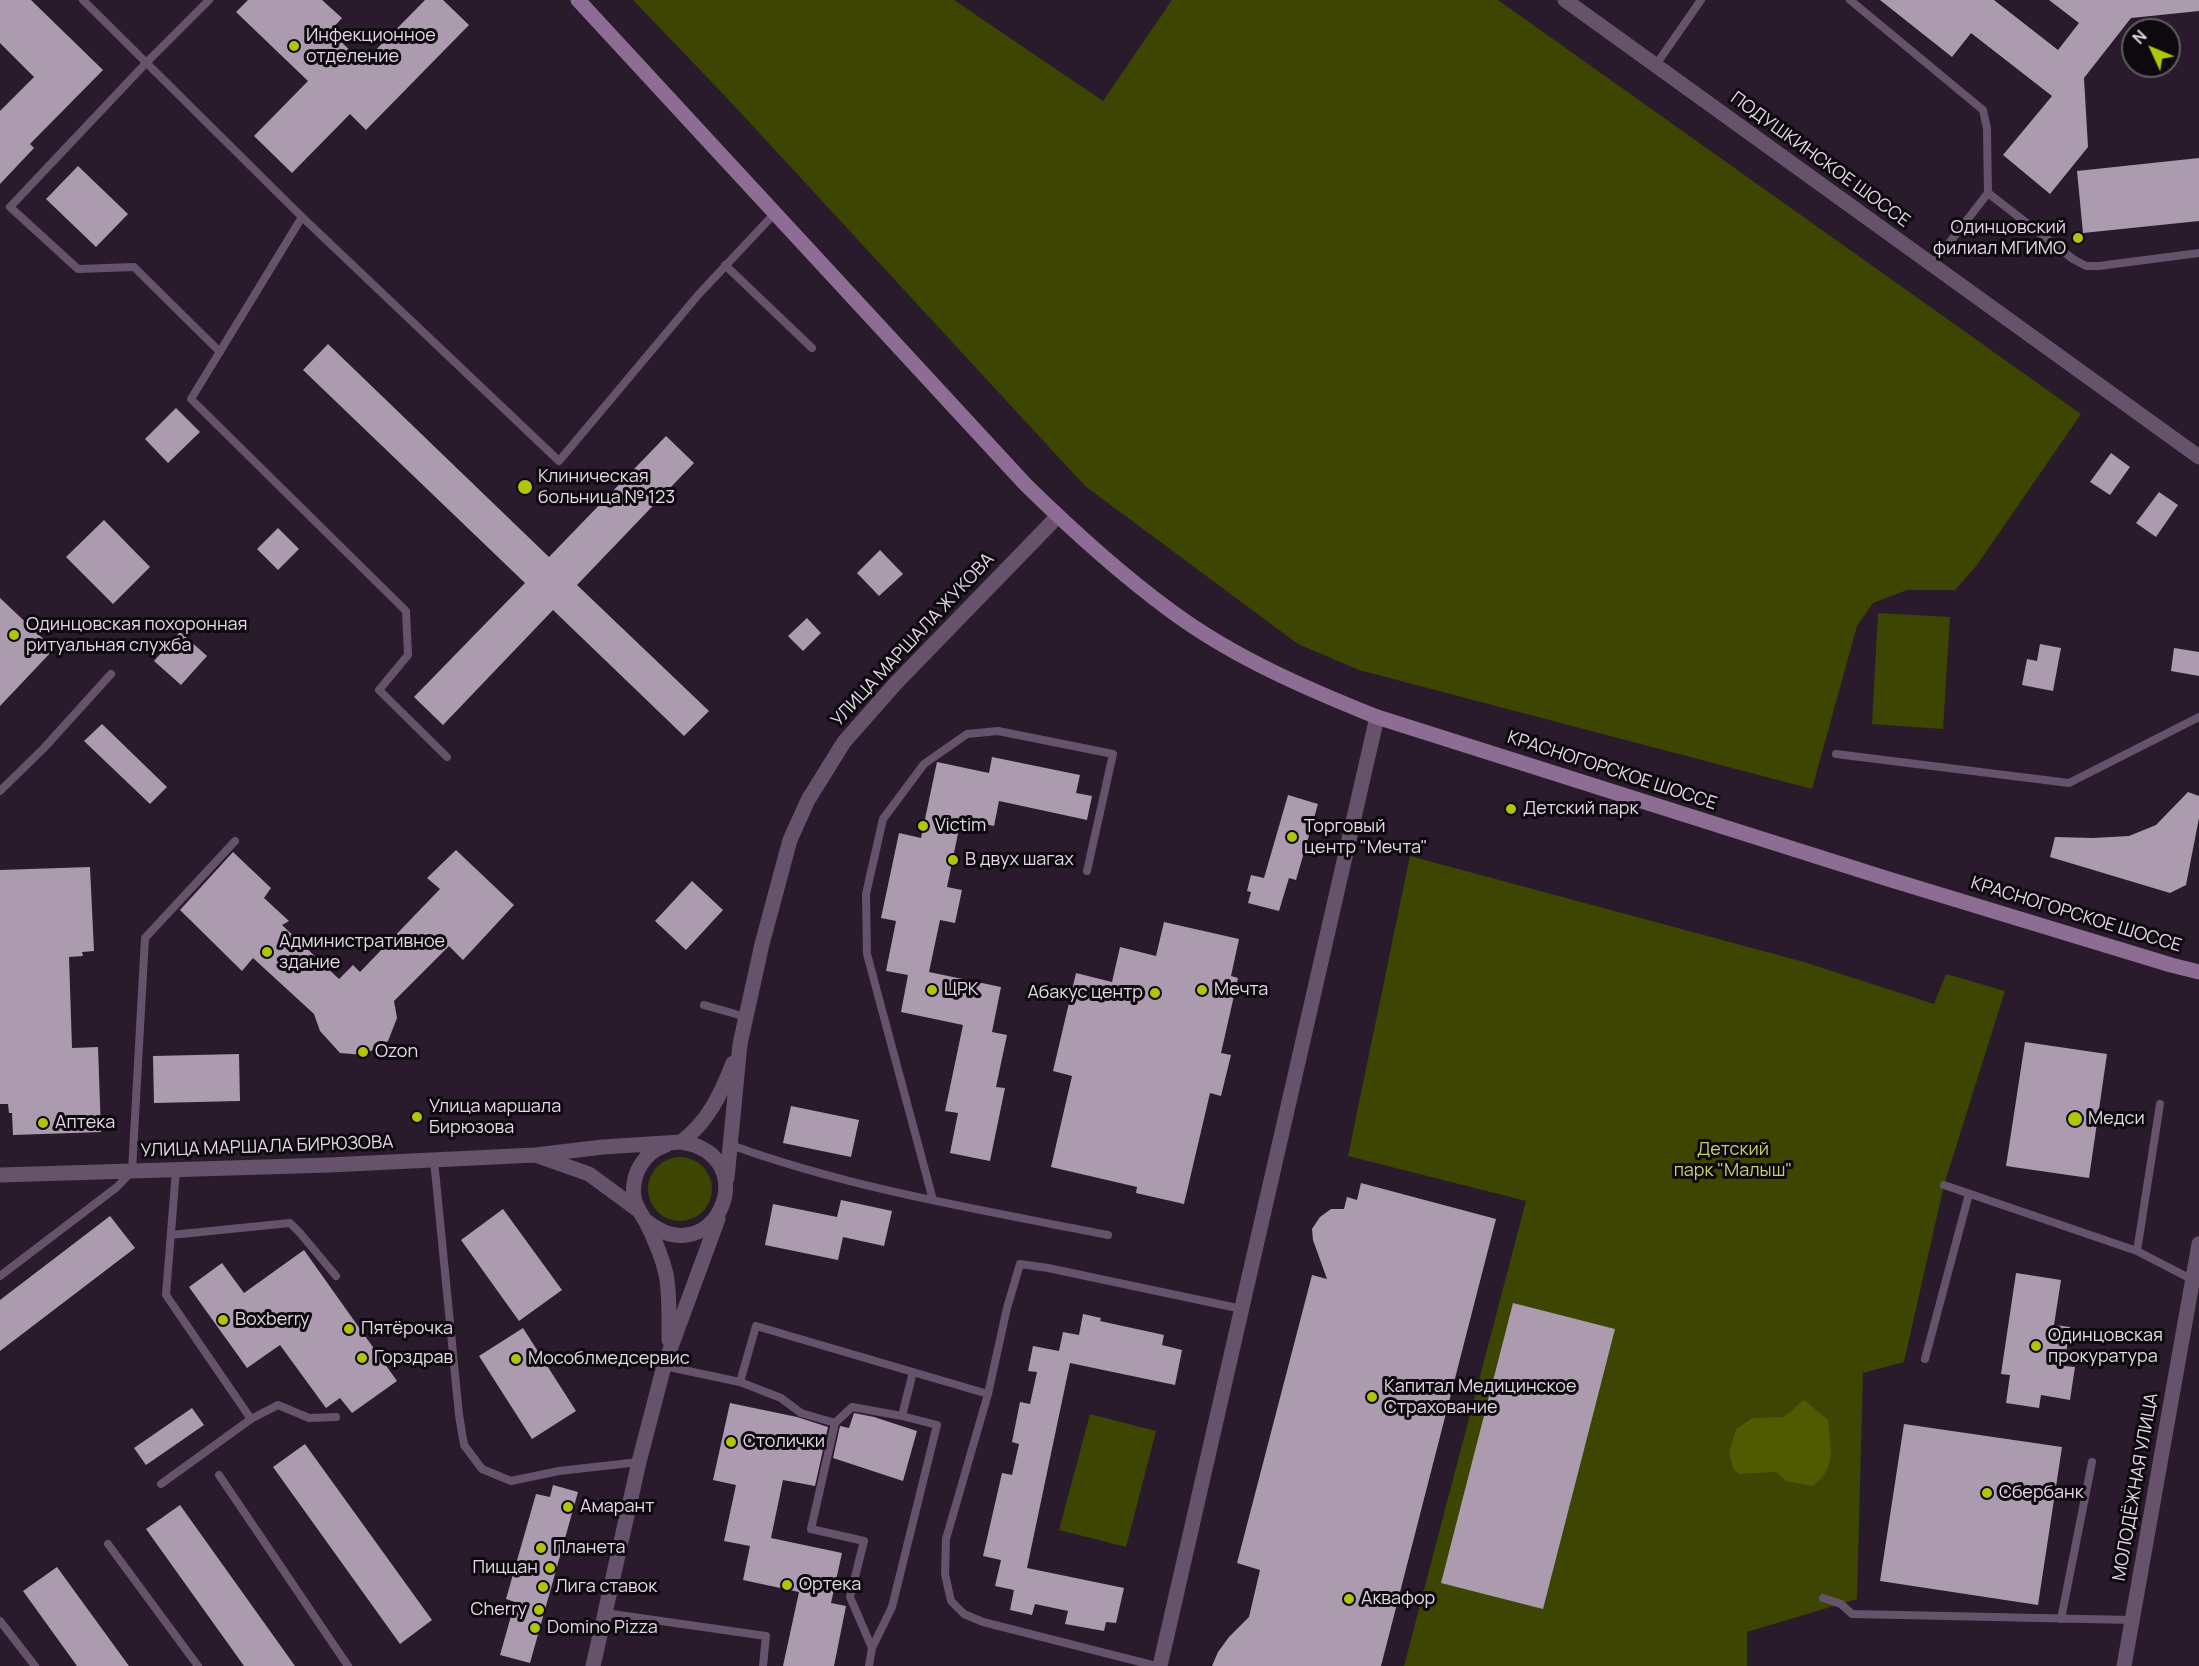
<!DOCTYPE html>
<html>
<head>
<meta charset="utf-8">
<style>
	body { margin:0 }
	#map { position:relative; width:2199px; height:1666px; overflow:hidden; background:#291b2b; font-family:Manrope,sans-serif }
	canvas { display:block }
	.north { position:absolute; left:2121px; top:18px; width:60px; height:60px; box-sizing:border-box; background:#0e080f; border:2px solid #635c64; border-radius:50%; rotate:314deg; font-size:16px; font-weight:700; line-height:24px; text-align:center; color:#e2d9e4 }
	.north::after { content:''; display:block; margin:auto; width:21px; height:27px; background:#afc508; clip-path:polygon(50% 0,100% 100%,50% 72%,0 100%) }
</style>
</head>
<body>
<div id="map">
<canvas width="2199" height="1666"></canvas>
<div class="north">N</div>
</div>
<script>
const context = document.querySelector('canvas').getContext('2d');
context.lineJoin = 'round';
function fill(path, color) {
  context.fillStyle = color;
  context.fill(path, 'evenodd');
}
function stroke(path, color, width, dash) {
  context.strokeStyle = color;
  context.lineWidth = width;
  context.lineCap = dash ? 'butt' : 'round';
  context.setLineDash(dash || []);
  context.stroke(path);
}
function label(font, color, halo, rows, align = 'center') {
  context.font = font + ' Manrope,sans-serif';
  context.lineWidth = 6;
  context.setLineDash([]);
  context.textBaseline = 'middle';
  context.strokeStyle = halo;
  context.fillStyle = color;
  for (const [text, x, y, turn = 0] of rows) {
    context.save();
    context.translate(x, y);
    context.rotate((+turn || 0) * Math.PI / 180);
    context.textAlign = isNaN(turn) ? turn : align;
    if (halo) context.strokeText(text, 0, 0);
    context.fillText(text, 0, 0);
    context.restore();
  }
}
fill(new Path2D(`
	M633 0H954L1103 101 1172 0H1498L2081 414 1977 565 1955 590H1907L1873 603 1857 626 1812 789 1359 670 1298 644 1085 486 727 98Z
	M1878 613 1950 617 1943 729 1872 724Z
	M1410 856 1804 962 1934 1004 1946 974 2005 991 1944 1185 1904 1362 1863 1373 1857 1599 1747 1632V1666H1404L1526 1201 1348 1156Z
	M648 1189a32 32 0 1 1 64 0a32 32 0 1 1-64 0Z
	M1090 1414 1156 1431 1126 1547 1059 1530Z`), '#3c4501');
fill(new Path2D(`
	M1804 1400 1828 1420C1830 1449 1838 1466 1813 1486L1786 1481 1776 1472 1740 1474 1734 1470 1729 1453 1736 1429 1752 1418 1784 1417Z`), '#4f5b00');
fill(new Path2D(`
	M0 0H31L103 70 30 144 34 148 0 184V111L34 77 0 43Z
	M248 0H322L342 18 330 31 363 63 425 0H443L469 25 366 130 350 114 292 173 254 136 308 81 236 12Z
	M1880 0H1994L2058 50 2079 23 2049 0H2199V11L2131 18 2084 78 2088 147 2050 194 2003 155 2052 96 1971 33 1952 57Z
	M2199 158V221L2083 233 2077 171Z
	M78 166 128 214 96 247 46 199Z
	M328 344 549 557 666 436 694 463 577 585 709 711 684 736 553 610 443 725 414 697 525 583 303 370Z
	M176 408 200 432 168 463 145 439Z
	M2111 453 2130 467 2110 495 2090 482Z
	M2159 492 2178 505 2156 537 2136 523Z
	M104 520 150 567 113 604 66 557Z
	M278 528 299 549 278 570 257 549Z
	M880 550 903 574 879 596 857 573Z
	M0 598 54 649 0 706Z
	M807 618 821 633 803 651 788 636Z
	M180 632 207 656 181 685 154 661Z
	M2040 644 2061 648 2053 691 2022 685 2027 659 2037 661Z
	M2174 648 2199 652V676L2171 671Z
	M102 724 167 787 150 804 84 741Z
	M992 757 1080 775 1076 793 1092 796 1087 820 999 801 994 826 961 819 947 887 962 890 955 923 940 920 929 972 1001 987 992 1032 1007 1035 996 1087 1005 1088 990 1161 950 1153 958 1113 945 1111 963 1025 901 1012 908 975 886 971 896 921 881 918 899 833 921 838 937 762 989 773Z
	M2188 792 2199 796V818L2186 885 2170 893 2050 857 2055 837 2093 838 2129 836 2156 825Z
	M1288 795 1318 804 1296 880 1289 878 1279 911 1248 903 1251 892 1247 891 1251 875 1264 878Z
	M456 850 514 905 463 960 449 946 394 1001 397 1018 388 1041 364 1055 340 1053 320 1031 314 1014 253 958 242 971 180 910 233 852 271 888 264 898 289 921 282 925 339 979 353 965 360 972 440 889 427 878Z
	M90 867 94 951 82 952 83 956 69 957 72 1048 98 1047 101 1132 13 1135 12 1113H9L8 1104H0V870Z
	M692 881 723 910 686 950 655 921Z
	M1164 922 1239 939 1231 976 1238 978 1221 1053 1231 1055 1221 1096 1210 1093 1184 1204 1136 1193 1137 1187 1051 1167 1072 1076 1053 1071 1076 973 1112 982 1120 947 1156 956Z
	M2025 1042 2107 1054 2089 1178 2006 1166Z
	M239 1054 240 1101 154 1103 153 1056Z
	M791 1106 859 1120 851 1157 783 1143Z
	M1361 1183 1496 1219 1381 1666H1212L1218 1652 1229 1637 1249 1617 1260 1570 1237 1563 1312 1275 1327 1279 1313 1240 1312 1229 1320 1217 1331 1209H1344L1347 1197 1357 1200Z
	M841 1200 892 1211 884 1246 843 1237 838 1260 765 1245 773 1204 837 1217Z
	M503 1209 562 1290 519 1321 461 1240Z
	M110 1216 135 1248 0 1351V1300Z
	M304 1250 397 1381 352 1413 340 1398 326 1408 280 1345 247 1368 189 1287 222 1263 244 1293Z
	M2016 1273 2061 1280 2054 1325 2070 1327 2064 1366 2075 1367 2070 1400 2041 1395 2039 1408 2006 1403 2010 1375 2001 1374Z
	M1513 1303 1615 1329 1543 1609 1441 1583Z
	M1083 1314 1101 1318 1100 1321 1164 1335 1162 1345 1182 1350 1175 1385 1070 1363 1027 1568 1124 1588 1116 1623 1106 1622 1104 1631 1065 1624 1068 1611 1035 1604 1032 1615 1010 1610 1014 1590 995 1586 1001 1560 983 1556 1002 1473 1012 1475 1019 1444 1012 1442 1020 1402 1030 1404 1037 1372 1028 1371 1033 1346 1059 1351 1063 1332 1079 1335Z
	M523 1328 576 1411 532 1439 479 1356Z
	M730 1403 797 1417 828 1427 815 1486 783 1480 771 1538 842 1553 831 1603 846 1606 834 1666H783L799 1592 743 1580 750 1546 724 1541 736 1485 713 1480Z
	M192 1408 204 1425 146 1465 134 1448Z
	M854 1413 874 1417 917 1431 903 1481 833 1458 840 1426 849 1428Z
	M1904 1424 2062 1447 2038 1605 1880 1581Z
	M305 1444 432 1620 400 1644 273 1467Z
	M553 1485 578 1492 530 1663 500 1655 515 1602 506 1599 536 1494 550 1497Z
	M180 1505 295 1666H244L146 1529Z
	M57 1567 129 1666H77L23 1591Z`), '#ac9baf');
stroke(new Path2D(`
	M83 0 302 217 559 461 699 294 775 213
	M209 0 147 62 10 207 78 269 134 267 220 352
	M1850 0 1983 110 1987 129 1988 193 2073 259 2086 266H2099L2199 253
	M1655 66 1701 0
	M302 217 191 399 406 611 408 655 379 690 447 757
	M725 265 812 348
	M1932 265 1988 193
	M1836 754 2069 783 2199 717
	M0 791 44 748 111 674
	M704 1005 746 1017
	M2160 1104 2137 1251 2193 1280
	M731 1145C852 1189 982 1210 1108 1235
	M434 1160 459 1415 464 1445 482 1469 511 1481 559 1471 639 1462
	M176 1170 166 1295 251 1419 278 1405 309 1418 336 1417
	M1944 1185 2137 1251
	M933 1200 867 954 866 894 883 819 924 764 967 734 998 731 1113 754 1087 871
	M171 1235 290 1223 300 1233 336 1276
	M0 1276 117 1187 132 1171 145 938 235 841
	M1925 1359 1969 1194
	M664 1366 740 1382 756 1326 988 1394 1007 1308 1020 1264 1048 1268 1242 1309
	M740 1382 781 1398 801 1413 835 1423 852 1407 902 1416 913 1372
	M988 1394 946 1539 945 1574 951 1601 964 1614 983 1622 1156 1666
	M835 1423 811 1529 864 1541 850 1597 872 1648
	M219 1475 348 1666
	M161 1484 251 1419
	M108 1544 198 1666
	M1823 1598 1841 1604 1852 1614 2132 1620
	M605 1613 766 1636 763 1666
	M2061 1619 2092 1462
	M0 1621 35 1666
	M869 1666 872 1648 892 1607 937 1425 902 1416`), '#67526b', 8);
stroke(new Path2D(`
	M1565 0 2199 457
	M1160 1666 1377 717`), '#67526b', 15);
stroke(new Path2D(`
	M681 1142C708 1122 721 1094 733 1063
	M666 1145C644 1152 631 1174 634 1197 635 1206 641 1213 646 1222 654 1238 662 1256 666 1274 670 1296 669 1318 669 1340
	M538 1156 589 1174 638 1210
	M0 1175 329 1165 535 1155 603 1147 681 1142C767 1155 714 1278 645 1220
	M727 1178 740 1044 762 944 790 840 808 800 844 742 896 683 1058 516
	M593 1666 639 1462 664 1366 718 1219
	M2124 1666 2199 1244`), '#67526b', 15);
stroke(new Path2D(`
	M578 0 1026 485C1071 529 1119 573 1171 611 1233 657 1305 688 1377 717L1885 878 2171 965 2199 972`), '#8e6d94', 15);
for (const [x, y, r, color] of [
	[294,46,6,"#afc508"],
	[2078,238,6,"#afc508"],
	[525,487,8,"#afc508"],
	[14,635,6,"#afc508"],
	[1511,809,6,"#afc508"],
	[923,826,6,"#afc508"],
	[1292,837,6,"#afc508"],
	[953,860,6,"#afc508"],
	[267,952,6,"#afc508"],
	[932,990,6,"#afc508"],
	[1202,990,6,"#afc508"],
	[1155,993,6,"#afc508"],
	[363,1052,6,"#afc508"],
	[417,1117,6,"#afc508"],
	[2075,1119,8,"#afc508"],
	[43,1123,6,"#afc508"],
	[223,1320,6,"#afc508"],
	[349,1329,6,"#afc508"],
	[2036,1346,6,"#afc508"],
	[362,1358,6,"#afc508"],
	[516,1359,6,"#afc508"],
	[1372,1397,6,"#afc508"],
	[731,1442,6,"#afc508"],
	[1987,1493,6,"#afc508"],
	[568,1507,6,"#afc508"],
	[541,1548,6,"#afc508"],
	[550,1568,6,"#afc508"],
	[787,1585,6,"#afc508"],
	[543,1587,6,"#afc508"],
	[1349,1599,6,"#afc508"],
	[539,1610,6,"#afc508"],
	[535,1628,6,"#afc508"]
]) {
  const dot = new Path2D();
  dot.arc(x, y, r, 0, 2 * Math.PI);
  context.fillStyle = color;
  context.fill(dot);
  stroke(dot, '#0e080f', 2);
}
label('18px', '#e2d9e4', '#0e080f', [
	["Инфекционное",306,36],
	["отделение",306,57],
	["Одинцовский",2066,228,"right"],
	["филиал МГИМО",2066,249,"right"],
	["Клиническая",538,477],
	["больница № 123",538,498],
	["Одинцовская похоронная",26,625],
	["ритуальная служба",26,646],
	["Детский парк",1523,809],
	["Victim",935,826],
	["Торговый",1304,827],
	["центр \"Мечта\"",1304,848],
	["В двух шагах",965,860],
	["Административное",279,942],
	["здание",279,963],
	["ЦРК",944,990],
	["Мечта",1214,990],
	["Абакус центр",1143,993,"right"],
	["Ozon",375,1052],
	["Улица маршала",429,1107],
	["Бирюзова",429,1128],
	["Медси",2088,1119],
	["Аптека",55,1123],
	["Boxberry",235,1320],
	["Пятёрочка",361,1329],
	["Одинцовская",2048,1336],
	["прокуратура",2048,1357],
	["Горздрав",374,1358],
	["Мособлмедсервис",528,1359],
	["Капитал Медицинское",1384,1387],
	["Страхование",1384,1408],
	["Столички",743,1442],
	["Сбербанк",1999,1493],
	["Амарант",580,1507],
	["Планета",553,1548],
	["Пиццан",538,1568,"right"],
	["Ортека",799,1585],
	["Лига ставок",555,1587],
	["Аквафор",1361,1599],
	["Cherry",527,1610,"right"],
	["Domino Pizza",547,1628]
], 'left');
label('18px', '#e2d9e4', '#0e080f', [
	["ПОДУШКИНСКОЕ ШОССЕ",1820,160,36],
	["УЛИЦА МАРШАЛА ЖУКОВА",913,640,-47],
	["КРАСНОГОРСКОЕ ШОССЕ",1612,771,18],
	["КРАСНОГОРСКОЕ ШОССЕ",2076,915,17],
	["УЛИЦА МАРШАЛА БИРЮЗОВА",267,1147,-2],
	["МОЛОДЁЖНАЯ УЛИЦА",2136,1487,-80]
]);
label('18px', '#c0d368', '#0e080f', [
	["Детский",1733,1150],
	["парк \"Малыш\"",1733,1171]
]);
</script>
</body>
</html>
